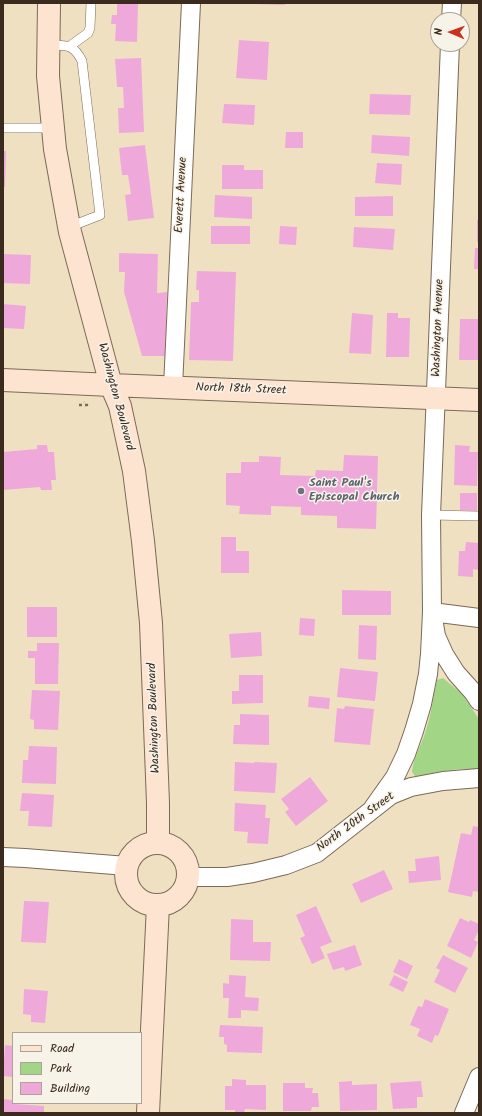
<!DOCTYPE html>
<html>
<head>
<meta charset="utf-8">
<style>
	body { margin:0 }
	#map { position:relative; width:482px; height:1116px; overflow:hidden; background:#f0e0c2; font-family:Kalam,sans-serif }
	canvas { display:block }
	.frame { position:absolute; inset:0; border:4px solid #3b2a1e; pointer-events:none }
	.legend { position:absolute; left:12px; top:1032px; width:130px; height:72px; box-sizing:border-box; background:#f7f3e8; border:1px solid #aca397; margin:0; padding:5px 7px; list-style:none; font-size:12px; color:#3b2a1e }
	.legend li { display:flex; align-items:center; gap:8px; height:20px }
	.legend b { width:20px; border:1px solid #aca397 }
	.north { position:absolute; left:430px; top:12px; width:40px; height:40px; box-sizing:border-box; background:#f7f3e8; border:1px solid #aca397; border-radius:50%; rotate:272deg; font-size:11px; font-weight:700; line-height:16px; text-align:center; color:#3b2a1e }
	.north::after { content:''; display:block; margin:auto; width:14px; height:18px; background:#c8321e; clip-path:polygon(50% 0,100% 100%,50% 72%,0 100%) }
</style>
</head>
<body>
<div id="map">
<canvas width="482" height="1116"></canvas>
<div class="frame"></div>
<ul class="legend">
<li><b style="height:5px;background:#fde4d1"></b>Road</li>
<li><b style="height:11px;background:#a2d585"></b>Park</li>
<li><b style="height:11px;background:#eea9da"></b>Building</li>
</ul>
<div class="north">N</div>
</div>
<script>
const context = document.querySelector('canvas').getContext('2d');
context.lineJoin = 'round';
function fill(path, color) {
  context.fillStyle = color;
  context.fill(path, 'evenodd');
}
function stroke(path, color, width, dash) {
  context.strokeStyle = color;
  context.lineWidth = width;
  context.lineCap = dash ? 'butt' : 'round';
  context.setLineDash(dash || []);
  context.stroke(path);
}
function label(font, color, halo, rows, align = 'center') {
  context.font = font + ' Kalam,sans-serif';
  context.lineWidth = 3;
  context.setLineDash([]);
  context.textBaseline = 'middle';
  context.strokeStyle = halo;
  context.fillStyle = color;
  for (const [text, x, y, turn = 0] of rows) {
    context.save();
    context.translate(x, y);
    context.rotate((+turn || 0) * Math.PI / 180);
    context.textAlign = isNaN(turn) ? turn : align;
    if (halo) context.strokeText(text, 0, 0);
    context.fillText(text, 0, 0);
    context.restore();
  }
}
fill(new Path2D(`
	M443 678 462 694 479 719V770L459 769 438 772 421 777 415 776 412 772C413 759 421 746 425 733 431 716 433 698 437 680Z`), '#a2d585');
fill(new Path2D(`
	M117 3H138L137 42 115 41 116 24H111L112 15H117Z
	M253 3H285V5L253 4Z
	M239 40 269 42 267 80 236 78Z
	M141 58 144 132 119 133 118 108H124L123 87H117L115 59Z
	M370 94 411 95 410 115 369 114Z
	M224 104 255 105 254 125 222 123Z
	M286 132H303V148H285Z
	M372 135 410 137 409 156 371 153Z
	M145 145 154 218 128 221 125 195 131 194 128 175H122L119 148Z
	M3 151H6L5 187H3Z
	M377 163 402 164 401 185 375 183Z
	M222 165H244V170H263V189H222Z
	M215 195 252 197V219L214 217Z
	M393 196V216H355V197Z
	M477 220H479V242H477Z
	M211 226H250V244H211Z
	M280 226 297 227 296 245 279 244Z
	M354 227 395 229 393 250 353 247Z
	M475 248H479V269H474Z
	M119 253 158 254 157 293 167 292 165 356H142L124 292 125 272H119Z
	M3 254 31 255 30 284 3 283Z
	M197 271 236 272 233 361 189 360 191 302H199V290H196Z
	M3 304 26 306 24 329 3 328Z
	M352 313 373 315 371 354 349 353Z
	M387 313H398V318H410L409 357H386Z
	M460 319H479V360H459Z
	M37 445H47L48 452H54L56 480H51L52 490H41L40 487 3 490V452L37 449Z
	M455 445 470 446 469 452H478L477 486 454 485Z
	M344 455 378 456 376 529 337 528V516L301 515V507L271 506V515L239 514 240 506 226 505V473H241V462H259V456L281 457 280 475 315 476 316 470 343 471Z
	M460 493H477V511L460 510Z
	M221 537H236V551H249V573H221Z
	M466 542 479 543V570L473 569V577L458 576 459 551H465Z
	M342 590 391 591V615H342Z
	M27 607H57V637H27Z
	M300 618 315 619 314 636 299 635Z
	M359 625 377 626 376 660 358 659Z
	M261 632 262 656 231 658 229 634Z
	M37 643H59L58 684H35V658H28V651H37Z
	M340 668 378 672 375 701 337 697Z
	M239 675H263V703L232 704V691H239Z
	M32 690 60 691 58 730 34 729V720L30 719Z
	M309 696 330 698 329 709 308 707Z
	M345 706 374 709 370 745 334 742 337 708 344 709Z
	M240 714 269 715V745L233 744 234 725H240Z
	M29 746 57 747 56 784 22 783 23 760H28Z
	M235 762 254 763V762L277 763 275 793 234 791Z
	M310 777 328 801 296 826 285 812 289 809 281 799Z
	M22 793 54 795 52 827 28 826 29 811H20Z
	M235 803 266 805 265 818H270L268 844 247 843 248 832 234 831Z
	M473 826 479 827V892L473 891 472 897 448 892 461 833 471 835Z
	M439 856 441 880 409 883 408 871H416L415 859Z
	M384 870 393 889 361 903 352 884Z
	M24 901 49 902 46 943 21 942Z
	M316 906 332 942 320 947 325 958 312 964 300 938 305 936 296 915Z
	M460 918 469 922 470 920 479 924V930L474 940 478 942 471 958 447 946Z
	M231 919 253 920V942H271L270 961 230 960Z
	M355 945 362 965 345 971 344 967 333 970 327 954Z
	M443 955 468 968 455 993 434 982 440 970 436 968Z
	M399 959 413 966 407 979 393 972Z
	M229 975 246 976 245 997 259 998 258 1011 241 1010V1018H228L229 998H223V983L229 984Z
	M394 975 408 982 403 992 389 985Z
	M24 989 48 991 45 1023 31 1022V1015L23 1014Z
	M425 999 449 1009 438 1036 435 1035 432 1043 417 1036 420 1029 410 1025 418 1006 422 1007Z
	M220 1025 263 1027 262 1053 227 1052V1045L224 1044V1037H219Z
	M5 1045 13 1046V1077L3 1076Z
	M232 1079 246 1080V1085H266V1110L245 1109 244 1113H235V1110H225V1086H232Z
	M352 1081V1085L377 1084V1110L340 1111 339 1082Z
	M421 1081 423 1097H417V1108L393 1109 390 1083Z
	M283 1083H305V1088H313L312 1093H318L319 1107H312L311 1111H283Z
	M3 1099 13 1100V1103H16L15 1104 44 1106V1113H3Z`), '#eea9da');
const lane = new Path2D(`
	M49 45C66 46 73 43 82 61L100 215 69 227
	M70 46 88 33 90 28 91 3
	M3 128H53
	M431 515 479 516`);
const street = new Path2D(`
	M451 20 452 3
	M173 387 191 3
	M479 618 432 612 436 636 444 654 456 673 473 692 479 701
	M373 808 395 777 406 754 414 731 422 704 428 674 430 654 432 612 431 515 450 44
	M3 857 25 858 127 866
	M188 876 199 877H227L253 873 286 865 317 853 391 795 411 787 443 781 479 778
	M464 1113 479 1077`);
const secondary = new Path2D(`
	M49 3 48 76 55 149 70 232 111 385 120 406 134 471 143 541 151 623 158 803V843
	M3 380 111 385 479 400
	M126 874a31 31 0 1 1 62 0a31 31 0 1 1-62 0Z
	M148 1113 158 905`);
stroke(lane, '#7a6a57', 10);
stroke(street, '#7a6a57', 20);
stroke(secondary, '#7a6a57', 24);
stroke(new Path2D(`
	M79 405H87L84 402`), '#7a6a57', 2.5, [3, 3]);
stroke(lane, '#fff', 9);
stroke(street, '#fff', 18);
stroke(secondary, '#fde4d1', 22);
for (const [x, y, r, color] of [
	[301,491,4,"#6b7280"]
]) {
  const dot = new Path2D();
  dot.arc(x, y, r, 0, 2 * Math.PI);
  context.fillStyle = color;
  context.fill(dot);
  stroke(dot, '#f7f3e8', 1.5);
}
label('12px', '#3b2a1e', '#f7f3e8', [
	["Everett Avenue",182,195,-87],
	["Washington Avenue",439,328,-88],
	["North 18th Street",241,390,2],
	["Washington Boulevard",115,397,75],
	["Washington Boulevard",155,718,-92],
	["North 20th Street",356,823,-36]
]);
label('bold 12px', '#5b616d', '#f7f3e8', [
	["Saint Paul's",309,484],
	["Episcopal Church",309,498]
], 'left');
</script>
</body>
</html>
